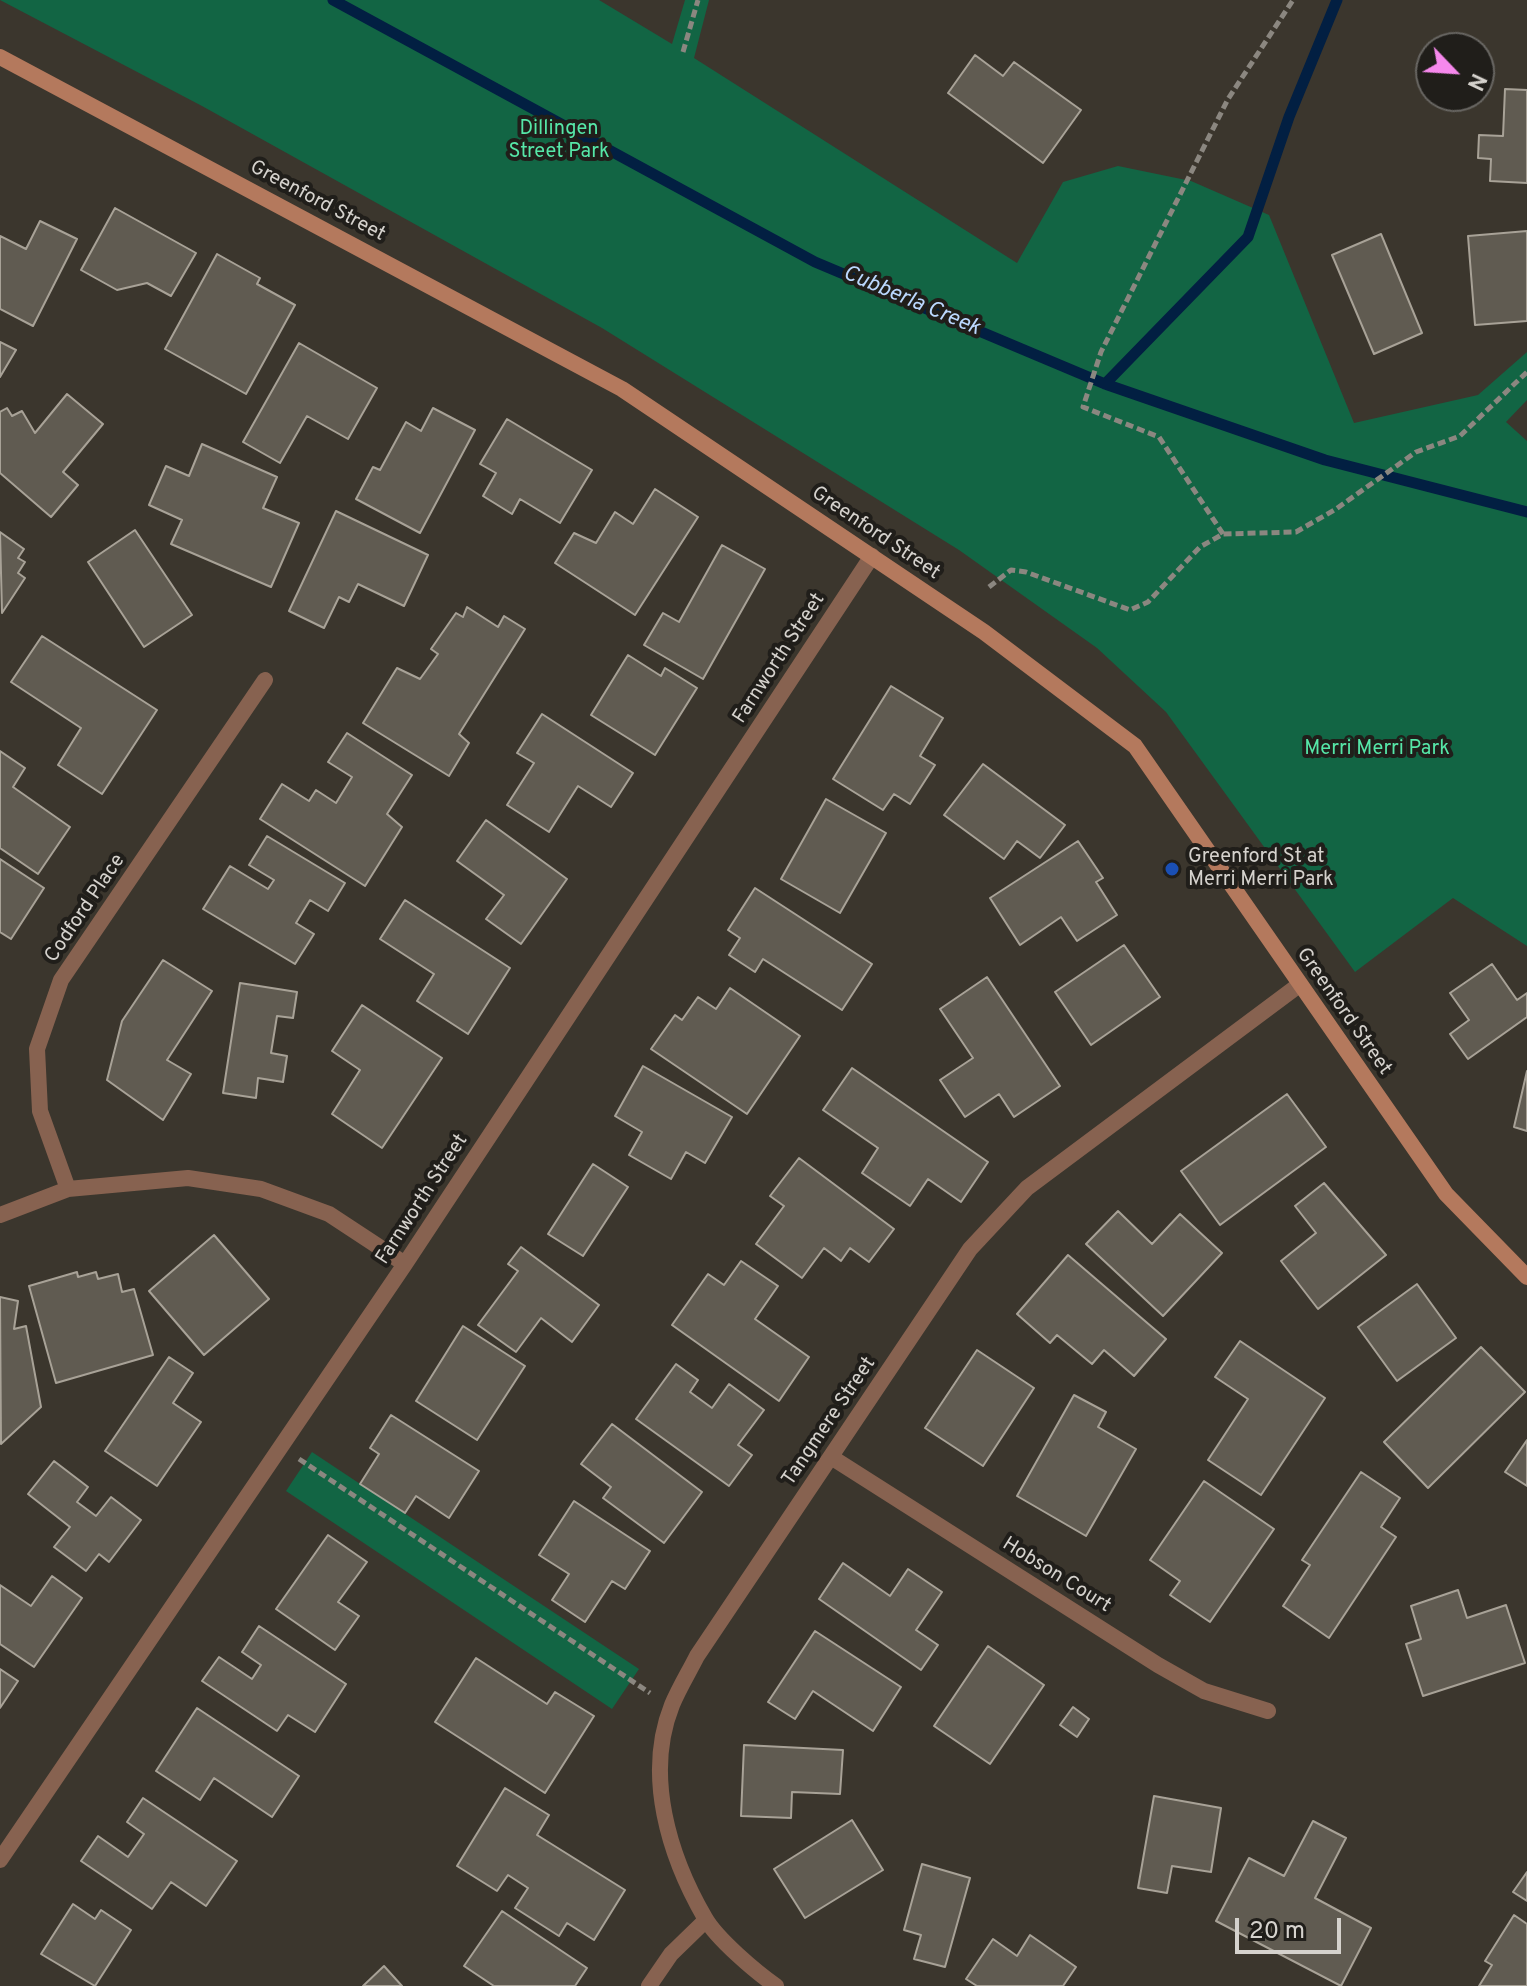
<!DOCTYPE html>
<html>
<head>
<meta charset="utf-8">
<style>
	body { margin:0 }
	#map { position:relative; width:1527px; height:1986px; overflow:hidden; background:#3b362d; font-family:Overpass,sans-serif }
	canvas { display:block }
	.north { position:absolute; left:1415px; top:32px; width:80px; height:80px; box-sizing:border-box; background:#201e1a; border:2px solid #686662; border-radius:50%; rotate:115deg; font-size:22px; font-weight:700; line-height:32px; text-align:center; color:#d5d2cd }
	.north::after { content:''; display:block; margin:auto; width:28px; height:36px; background:#f688ec; clip-path:polygon(50% 0,100% 100%,50% 72%,0 100%) }
	.scale { position:absolute; left:1235px; top:1918px; width:106px; height:36px; box-sizing:border-box; border:4px solid #d5d2cd; border-top:0; padding-left:10px; font-size:24px; line-height:28px; white-space:nowrap; color:#d5d2cd; -webkit-text-stroke:6px #201e1a; paint-order:stroke }
</style>
</head>
<body>
<div id="map">
<canvas width="1527" height="1986"></canvas>
<div class="north">N</div>
<div class="scale">20 m</div>
</div>
<script>
const context = document.querySelector('canvas').getContext('2d');
context.lineJoin = 'round';
function fill(path, color) {
  context.fillStyle = color;
  context.fill(path, 'evenodd');
}
function stroke(path, color, width, dash) {
  context.strokeStyle = color;
  context.lineWidth = width;
  context.lineCap = dash ? 'butt' : 'round';
  context.setLineDash(dash || []);
  context.stroke(path);
}
function label(font, color, halo, rows, align = 'center') {
  context.font = font + ' Overpass,sans-serif';
  context.lineWidth = 8;
  context.setLineDash([]);
  context.textBaseline = 'middle';
  context.strokeStyle = halo;
  context.fillStyle = color;
  for (const [text, x, y, turn = 0] of rows) {
    context.save();
    context.translate(x, y);
    context.rotate((+turn || 0) * Math.PI / 180);
    context.textAlign = isNaN(turn) ? turn : align;
    if (halo) context.strokeText(text, 0, 0);
    context.fillText(text, 0, 0);
    context.restore();
  }
}
fill(new Path2D(`
	M0 0H599L672 44 685 0H709L694 58 1017 263 1063 182 1118 166 1191 181 1269 215 1354 423 1478 395 1527 352V400L1506 422 1527 441V946L1453 898 1355 972 1166 712 1097 648 959 550 602 328 202 106Z
	M312 1452 639 1669 612 1709 286 1491Z`), '#126544');
stroke(new Path2D(`
	M333 0 815 262 1105 384 1325 460 1527 512
	M1105 384 1248 237 1289 117 1337 0`), '#021f42', 11);
const building = new Path2D(`
	M975 55 1003 76 1014 62 1081 110 1043 163 948 93Z
	M1505 89 1527 90V183L1490 181 1491 159 1478 158 1479 135 1503 136Z
	M115 208 196 253 171 296 147 283 117 290 81 270Z
	M40 221 77 239 33 326 0 309V236L26 249Z
	M1527 231V321L1475 325 1468 236Z
	M1381 234 1422 333 1374 354 1332 255Z
	M217 254 260 278 257 284 295 305 246 394 165 349Z
	M0 342 16 350 0 377Z
	M299 343 377 388 348 439 307 416 280 463 243 442Z
	M67 394 103 424 63 472 78 485 51 517 0 473V412L7 408 12 416 22 411 35 433Z
	M433 408 475 430 420 533 356 499 373 467 380 470 406 422 421 431Z
	M507 419 592 470 560 523 520 499 512 514 483 496 496 473 480 464Z
	M202 444 277 477 263 508 299 523 271 587 171 544 182 520 149 505 166 466 189 476Z
	M655 489 698 517 635 615 555 563 574 533 596 543 615 512 633 524Z
	M336 511 428 555 404 606 358 584 349 602 339 597 324 628 289 611Z
	M135 530 192 615 144 647 88 562Z
	M0 532 24 549 18 558 25 562 18 573 25 578 2 613Z
	M722 545 765 569 703 679 644 645 663 613 679 622Z
	M467 607 498 627 504 616 525 629 459 734 469 743 449 776 363 723 397 668 420 679 438 654 431 649 456 613 463 617Z
	M42 636 157 710 102 794 58 765 81 728 11 682Z
	M628 655 661 676 665 668 697 688 655 755 591 715Z
	M891 686 943 718 920 756 935 765 910 804 894 794 883 810 833 779Z
	M542 714 633 773 611 807 578 786 549 832 507 805 534 763 517 753Z
	M347 733 412 775 387 814 402 827 365 886 260 819 282 784 309 801 316 790 336 803 352 777 328 762Z
	M0 751 25 768 13 787 70 827 38 874 0 848Z
	M983 764 1065 825 1040 858 1017 841 1004 859 944 815Z
	M826 799 886 833 840 913 781 879Z
	M486 820 567 879 521 944 486 919 504 895 457 861Z
	M267 836 345 883 328 911 310 900 296 923 314 934 295 964 203 909 230 866 268 889 274 880 249 865Z
	M1078 841 1103 878 1096 882 1117 915 1077 941 1061 917 1020 945 990 898Z
	M0 859 44 888 11 939 0 932Z
	M755 888 872 964 842 1010 763 959 755 972 729 955 740 938 728 930Z
	M405 900 510 968 468 1034 417 1001 434 974 380 939Z
	M1124 945 1160 997 1091 1045 1055 992Z
	M163 960 212 991 167 1060 191 1074 163 1120 107 1080 122 1021Z
	M1492 964 1517 1000 1527 993V1017L1468 1059 1450 1034 1469 1020 1450 993Z
	M987 977 1060 1086 1014 1117 999 1094 965 1117 940 1080 973 1058 940 1009Z
	M240 983 297 992 293 1018 277 1016 271 1053 287 1056 283 1082 258 1078 256 1098 223 1093Z
	M730 988 800 1036 747 1114 651 1049 675 1015 682 1020 698 997 716 1009Z
	M362 1005 442 1058 382 1148 332 1114 360 1070 332 1051Z
	M643 1066 732 1117 705 1163 686 1152 671 1179 629 1155 642 1132 615 1116Z
	M852 1068 988 1162 961 1202 928 1179 910 1206 862 1173 878 1148 823 1110Z
	M1527 1071V1131L1514 1127Z
	M1287 1094 1326 1147 1220 1225 1181 1171Z
	M799 1158 894 1229 869 1262 850 1248 841 1261 824 1248 802 1278 756 1244 784 1206 770 1196Z
	M593 1164 628 1187 583 1256 548 1234Z
	M1324 1183 1386 1255 1318 1309 1281 1261 1316 1233 1295 1206Z
	M1118 1211 1152 1244 1180 1214 1222 1253 1163 1316 1086 1244Z
	M214 1235 269 1299 204 1355 149 1291Z
	M521 1247 599 1305 572 1342 541 1318 516 1352 478 1325 518 1271 508 1264Z
	M1068 1255 1166 1339 1134 1376 1104 1350 1092 1364 1057 1335 1050 1343 1017 1314Z
	M741 1261 778 1286 755 1319 809 1357 779 1401 672 1325 708 1274 724 1285Z
	M77 1272 78 1277 96 1272 98 1279 118 1274 122 1292 134 1289 153 1355 56 1383 29 1286Z
	M1417 1284 1456 1338 1397 1381 1358 1327Z
	M0 1297 18 1301 14 1329 26 1326 41 1407 1 1444Z
	M463 1326 525 1366 477 1440 416 1401Z
	M1240 1341 1325 1398 1261 1495 1208 1460 1248 1399 1215 1377Z
	M1481 1347 1525 1392 1428 1488 1384 1442Z
	M977 1350 1034 1388 983 1466 925 1428Z
	M169 1357 193 1373 173 1403 201 1422 157 1486 105 1451Z
	M676 1364 698 1380 690 1392 712 1408 729 1384 764 1410 738 1445 752 1455 729 1486 636 1419Z
	M1074 1395 1106 1412 1098 1427 1136 1449 1086 1536 1017 1496Z
	M391 1415 479 1471 449 1518 416 1496 405 1513 360 1484 379 1454 370 1448Z
	M612 1424 702 1492 664 1543 603 1498 611 1487 581 1464Z
	M1527 1440V1486L1505 1472Z
	M54 1461 88 1487 77 1502 96 1516 111 1497 141 1520 109 1562 99 1554 86 1571 54 1547 70 1527 28 1494Z
	M1361 1472 1400 1498 1381 1527 1396 1537 1329 1638 1283 1606 1310 1565 1302 1560Z
	M1204 1481 1274 1529 1210 1622 1170 1595 1180 1581 1150 1560Z
	M574 1501 650 1551 625 1589 612 1581 585 1622 552 1600 569 1574 539 1555Z
	M328 1535 367 1562 338 1602 359 1616 335 1650 276 1609Z
	M843 1563 890 1596 908 1569 942 1592 916 1630 938 1645 921 1670 819 1599Z
	M52 1576 82 1598 34 1667 0 1644V1585L31 1606Z
	M1458 1590 1467 1618 1506 1605 1525 1663 1423 1696 1406 1644 1421 1639 1411 1606Z
	M259 1626 346 1684 315 1732 288 1715 277 1731 202 1681 219 1657 252 1679 261 1665 242 1652Z
	M815 1631 901 1687 873 1731 813 1691 795 1719 768 1702Z
	M988 1646 1044 1685 990 1764 934 1726Z
	M476 1658 547 1704 555 1692 594 1716 545 1793 435 1722Z
	M0 1669 18 1681 0 1708Z
	M1073 1707 1089 1719 1077 1737 1060 1725Z
	M197 1708 299 1776 272 1817 214 1778 200 1800 156 1771Z
	M744 1745 843 1750 840 1794 792 1792 791 1818 741 1816Z
	M505 1788 549 1815 537 1835 625 1890 594 1940 567 1923 559 1936 515 1908 528 1888 508 1875 497 1891 457 1866Z
	M1154 1796 1221 1808 1211 1872 1172 1866 1167 1893 1138 1888Z
	M143 1798 237 1861 206 1906 171 1882 152 1909 81 1861 98 1836 128 1857 144 1834 127 1822Z
	M852 1820 883 1870 805 1918 774 1869Z
	M1313 1821 1346 1838 1315 1898 1371 1928 1341 1986 1216 1921 1249 1858 1284 1876Z
	M922 1864 970 1878 945 1967 914 1959 921 1935 904 1930Z
	M1527 1872V1901L1513 1892Z
	M73 1904 95 1919 101 1910 131 1930 95 1986 41 1954Z
	M502 1911 587 1968 575 1986H494L464 1966Z
	M1514 1915 1527 1924V1986H1479L1492 1965 1485 1961Z
	M1030 1935 1076 1967 1063 1986H977L966 1979 993 1939 1017 1956Z
	M384 1966 402 1986H363Z`);
fill(building, '#605b51');
stroke(building, '#a8a297', 2);
stroke(new Path2D(`
	M683 52 698 0
	M1223 534 1159 437 1083 407 1101 352 1228 99 1293 0
	M989 587 1011 570 1026 572 1130 610 1148 602 1200 547 1223 534 1296 532 1336 509 1416 452 1460 436 1527 372
	M299 1459 650 1693`), '#8b8780', 5, [8, 4]);
stroke(new Path2D(`
	M68 1189 40 1111 37 1049 61 980 265 680
	M0 1215 68 1189 188 1178 261 1189 329 1214 405 1264
	M831 1457 1158 1665 1204 1691 1268 1711
	M0 1860 405 1264 872 556
	M649 1986 671 1954 706 1920
	M776 1986C756 1972 717 1939 705 1918 669 1856 644 1775 672 1705 679 1688 689 1672 697 1656L970 1249 1027 1188 1299 985`), '#876250', 16);
stroke(new Path2D(`
	M0 57 622 389 984 632 1135 746 1446 1194 1527 1277`), '#b4795d', 16);
for (const [x, y, r, color] of [
	[1172,869,8,"#1a4fb4"]
]) {
  const dot = new Path2D();
  dot.arc(x, y, r, 0, 2 * Math.PI);
  context.fillStyle = color;
  context.fill(dot);
  stroke(dot, '#201e1a', 3);
}
label('20px', '#56e7a8', '#201e1a', [
	["Dillingen",559,130],
	["Street Park",559,153],
	["Merri Merri Park",1377,750]
]);
label('20px', '#d5d2cd', '#201e1a', [
	["Greenford Street",317,202,28],
	["Greenford Street",875,534,34],
	["Farnworth Street",780,659,-57],
	["Codford Place",86,909,-56],
	["Greenford Street",1343,1012,55],
	["Farnworth Street",423,1200,-57],
	["Tangmere Street",830,1422,-56],
	["Hobson Court",1056,1576,32]
]);
label('20px', '#d5d2cd', '#201e1a', [
	["Greenford St at",1188,858],
	["Merri Merri Park",1188,881]
], 'left');
label('italic 22px', '#bbd8fe', '#201e1a', [
	["Cubberla Creek",911,302,23]
]);
</script>
</body>
</html>
